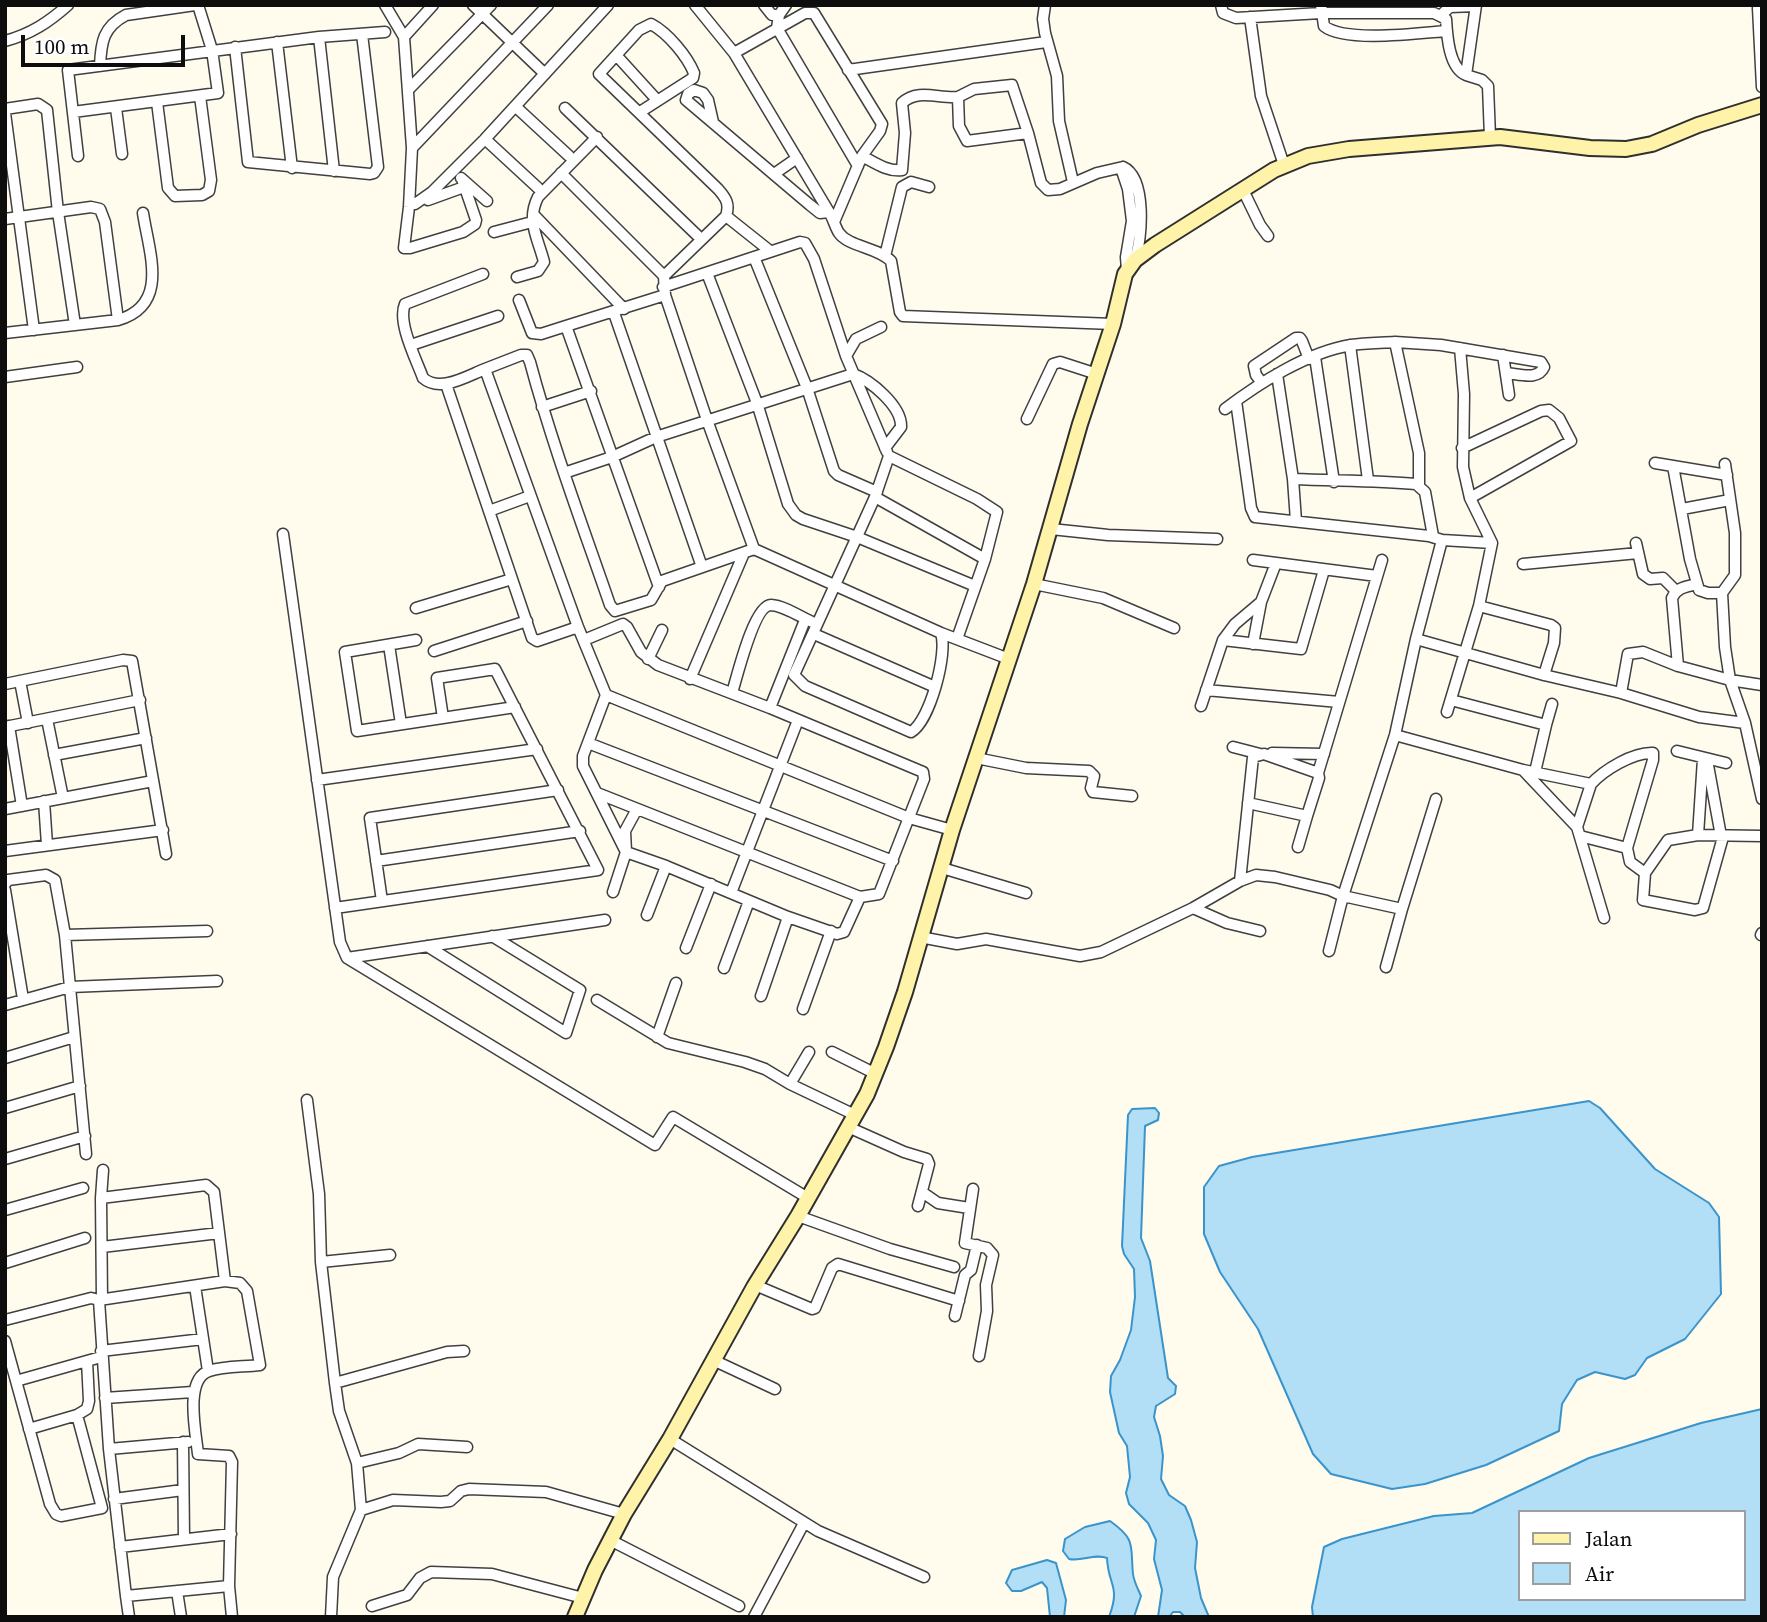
<!DOCTYPE html>
<html>
<head>
<meta charset="utf-8">
<style>
	body { margin:0 }
	#map { position:relative; width:1767px; height:1622px; overflow:hidden; background:#fffbed; font-family:"Source Serif 4",serif }
	canvas { display:block }
	.frame { position:absolute; inset:0; border:7px solid #0d0d0d; pointer-events:none }
	.legend { position:absolute; left:1518px; top:1510px; width:228px; height:91px; box-sizing:border-box; background:#fff; border:2px solid #9e9e9e; margin:0; padding:9px 12px; list-style:none; font-size:21px; color:#0d0d0d }
	.legend li { display:flex; align-items:center; gap:14px; height:35px }
	.legend b { width:35px; border:2px solid #9e9e9e }
	.scale { position:absolute; left:21px; top:35px; width:164px; height:32px; box-sizing:border-box; border:4px solid #0d0d0d; border-top:0; padding-left:9px; font-size:21px; line-height:24px; white-space:nowrap; color:#0d0d0d; -webkit-text-stroke:5px #fff; paint-order:stroke }
</style>
</head>
<body>
<div id="map">
<canvas width="1767" height="1622"></canvas>
<div class="frame"></div>
<ul class="legend">
<li><b style="height:9px;background:#fef3a8"></b>Jalan</li>
<li><b style="height:19px;background:#b2def6"></b>Air</li>
</ul>
<div class="scale">100 m</div>
</div>
<script>
const context = document.querySelector('canvas').getContext('2d');
context.lineJoin = 'round';
function fill(path, color) {
  context.fillStyle = color;
  context.fill(path, 'evenodd');
}
function stroke(path, color, width, dash) {
  context.strokeStyle = color;
  context.lineWidth = width;
  context.lineCap = dash ? 'butt' : 'round';
  context.setLineDash(dash || []);
  context.stroke(path);
}
const water = new Path2D(`
	M1589 1101 1600 1108 1655 1169 1709 1203 1719 1217 1721 1294 1685 1339 1647 1358 1635 1375 1625 1379 1595 1372 1577 1380 1562 1404 1559 1431 1486 1465 1425 1484 1392 1489 1331 1474 1313 1454 1258 1329 1220 1272 1204 1234V1187L1219 1166 1252 1157Z
	M1155 1108 1159 1113 1158 1120 1145 1126 1141 1238 1150 1261 1168 1378 1176 1386 1175 1394 1156 1406 1154 1417 1160 1436 1163 1456 1161 1479 1169 1495 1185 1506 1191 1520 1197 1542 1195 1568 1201 1598 1209 1617H1185L1180 1612H1173L1169 1617H1158L1162 1590 1154 1559 1156 1540 1148 1523 1129 1504 1126 1493 1130 1477 1127 1446 1119 1433 1110 1392 1111 1376 1120 1360 1131 1330 1135 1297 1134 1269 1124 1254 1122 1246 1128 1115 1132 1109Z
	M1762 1409V1617H1313L1312 1607 1324 1547 1342 1539 1434 1516 1472 1513 1589 1458 1701 1423ZM1520 1512H1744V1599H1520Z
	M1110 1521C1137 1540 1130 1546 1133 1574 1134 1582 1138 1589 1141 1596L1134 1617H1109C1121 1585 1108 1586 1107 1558 1094 1553 1082 1562 1069 1559L1063 1551 1065 1539 1085 1527Z
	M1047 1560 1056 1563 1066 1600 1064 1617H1050L1047 1588 1042 1582 1021 1591H1012L1006 1583 1012 1570Z`);
fill(water, '#b2def6');
stroke(water, '#3994cc', 2);
const street = new Path2D(`
	M385 5 404 37
	M433 5 404 37 412 148 409 207 404 248H410L463 232 475 224 476 220 462 179
	M473 5 545 74
	M695 5 734 53 829 212C833 218 835 227 839 233 849 247 877 247 891 261L900 312 903 316 1113 324
	M764 5 772 15H779
	M786 5 779 15 777 28 858 166
	M1045 5 1043 19 1045 33 1057 76 1059 121 1073 182
	M1221 5 1223 13 1236 18 1321 13H1434L1446 19C1447 36 1449 68 1466 75L1476 5
	M1321 5 1324 26C1345 43 1420 33 1446 31
	M1758 8 1762 87
	M1441 15 1450 7 1476 6
	M1250 17 1261 96 1284 165
	M319 37 334 171
	M5 41C31 34 49 22 68 5
	M277 42 292 168
	M235 47 248 162 370 174 374 173 378 167 362 34
	M734 53 805 13H814L882 124 880 131 862 156
	M617 56 657 100
	M100 66C101 42 103 27 126 15L195 5
	M848 70 1046 42
	M1466 75 1482 80 1488 86 1490 137
	M409 89 491 5
	M958 97 974 89 1012 85 1028 133
	M157 102 168 188 175 196 202 195 209 191 211 180 200 96
	M516 107 569 156
	M116 108 122 154
	M565 108 701 239
	M5 109 38 104 47 110 58 212 75 325
	M73 112 218 93 212 50 198 5
	M640 112 693 78 694 73C687 56 668 33 651 24L639 30 599 74 718 189C726 198 730 204 726 216L664 276
	M5 113 34 330
	M713 122 708 100 703 93 694 90 688 94 686 100 810 205 820 213 829 212
	M485 139 538 188
	M412 148 548 5
	M78 156 68 70 319 37 385 32
	M561 173 664 276 665 295 707 420 754 549 941 633 1009 659
	M774 174 797 158
	M461 178 487 201
	M1243 190 1260 225 1268 236
	M428 200 464 187
	M415 204 432 192 485 139 608 5
	M533 214 624 309
	M726 216 770 251
	M5 219 91 207 100 209 105 222 118 320
	M834 222 862 156C875 163 888 172 902 170L905 133 902 103C918 88 939 99 958 97L959 126 967 141 1028 133 1041 183 1048 190 1060 189 1097 173 1123 167
	M494 232 532 222
	M885 256 902 187 911 182 929 187
	M754 257 807 388 834 471 838 475 877 492
	M1127 270 1126 257 1132 221 1128 189 1122 171 1123 167C1147 178 1142 239 1135 260
	M707 273 757 403 788 504 796 515 803 519 857 537 975 586
	M483 274 405 304C397 322 416 359 423 378 440 393 467 376 485 369L578 627 606 695 909 818 952 830
	M517 277 538 271 544 262C538 238 526 221 538 197L597 137
	M663 287 800 242 805 243 814 259 846 356 887 452
	M519 300 532 333 541 334 566 326
	M614 313 702 567
	M5 333 118 320C170 305 149 253 143 213
	M1395 342 1441 345 1541 362 1544 367C1538 381 1519 374 1506 373
	M411 345 498 316
	M1350 345 1368 480
	M1460 348 1464 394 1463 467 1470 498 1492 543 1479 606
	M1503 355 1509 395
	M846 356 856 339 881 327
	M1315 357 1334 482
	M485 369 521 355H527L530 362C552 444 582 524 610 605L615 611 651 600 662 581 754 549
	M1277 374 1293 479 1296 521
	M5 377 77 367
	M1262 383 1256 375 1254 366 1296 338H1300L1302 341 1309 359
	M446 384 532 638 537 641 578 627
	M1236 401 1251 508 1255 517 1429 536 1442 540 1492 543
	M542 407 591 391
	M1225 409C1259 383 1308 352 1351 345 1365 343 1380 343 1395 342L1419 453V485
	M1027 419 1053 364 1060 362 1097 374
	M1462 448 1541 411 1549 410 1559 418 1571 441 1470 498
	M1655 463 1727 475
	M1725 464 1735 533V575L1722 593 1725 647 1730 680 1762 685
	M1673 466 1690 559 1699 590 1708 593H1722
	M564 473 612 457 656 437 853 374C870 380 902 406 901 427L885 448
	M1293 479C1334 481 1375 480 1416 484L1425 492 1433 536
	M875 497 985 559
	M1682 509 1730 500
	M489 511 530 496
	M1051 529 1108 535 1217 539
	M283 534 340 942 347 958 655 1145 673 1117 808 1198
	M1636 543 1643 574 1650 579 1663 578 1676 591
	M1253 560 1377 576
	M1523 564 1638 553
	M1034 584 1103 598 1174 628
	M659 587 566 326 665 295
	M416 608 512 579
	M941 633C948 653 930 721 911 732L805 686 794 675 875 497 889 456 977 499 997 512 985 559 957 639
	M814 634 935 687
	M1416 639 1442 540
	M416 640 345 652 357 731 515 707
	M584 640 623 624 627 627 641 652 658 665 770 708 923 772 924 779 879 894 860 897 844 932 837 934 788 917 666 866 626 852 583 766V756L606 695
	M1223 640 1301 649 1324 570
	M1253 644 1261 602
	M389 645 401 724
	M434 651 527 621
	M648 659 662 630
	M1678 666 1672 598C1677 587 1686 587 1697 584
	M690 679 744 553
	M20 681 28 723
	M5 684 123 660 132 661 166 854
	M1206 690 1339 702
	M732 693C737 677 754 605 771 605 786 606 803 619 817 624
	M1621 693 1628 654 1643 652 1678 666 1730 680 1745 723
	M1451 700 1546 725 1535 772
	M1201 706 1223 640 1235 624 1261 602 1276 563
	M770 708 805 620
	M1447 712 1479 606 1551 625 1555 628 1554 643 1544 675
	M47 719 63 798
	M1546 725 1552 704
	M9 726 22 806
	M5 727 140 700
	M1395 735 1523 770 1577 827 1604 918
	M588 743 893 861
	M1233 747 1260 754
	M1677 751 1726 763
	M1272 753 1324 754
	M54 755 146 738
	M976 758 1026 768 1089 771 1094 776 1091 788 1093 792 1132 796
	M1707 760 1721 836
	M1523 770 1591 784C1604 770 1633 752 1653 753V760L1627 848
	M1318 773 1382 560
	M317 780 537 749
	M597 793 860 897
	M44 801 47 845
	M5 809 153 781
	M1577 827 1591 784
	M1698 835 1703 759
	M1580 836 1627 848 1630 862 1645 873
	M1723 837 1703 908 1695 910 1643 900 1645 873 1668 840 1698 835 1762 836
	M1298 847 1307 816
	M5 851 163 830
	M376 861 580 831
	M942 868 1026 893
	M1240 881 1253 757 1264 754 1318 773 1319 778 1307 816 1248 803
	M5 884 8 880 46 875 55 880 65 935 86 1154
	M5 890 23 999
	M613 892 626 852 625 831 637 809
	M731 893 798 720
	M382 901 370 818 558 790
	M335 908 598 870 495 669 437 678 443 718
	M1193 908 1227 923 1260 931
	M647 915 666 866
	M65 935 207 931
	M1761 935 1762 933
	M920 937 957 944 986 939 1080 956 1101 952 1193 908 1240 881 1256 875 1275 877 1330 890 1343 896 1395 735 1416 639 1544 675 1621 693 1699 717 1745 723 1762 799
	M427 946 566 1033 580 990 492 936
	M686 948 711 884
	M1329 951 1343 896 1402 909 1436 799
	M347 958 605 920
	M1386 967 1402 909
	M724 968 749 901
	M761 996 788 917
	M597 1000 668 1043 745 1062 765 1069 790 1084 855 1115
	M5 1005 70 987 217 981
	M803 1009 831 931
	M657 1037 676 983
	M832 1052 876 1074
	M5 1058 74 1037
	M790 1084 809 1052
	M307 1100 319 1194 321 1262 335 1383 339 1411 357 1463 361 1510 333 1577 331 1617
	M5 1108 80 1086
	M848 1127 904 1152 927 1159 929 1164 918 1206
	M5 1159 85 1136
	M973 1189 965 1243 987 1248 993 1255 986 1285 987 1311 979 1356
	M922 1192 938 1203 969 1208
	M101 1198 103 1170
	M5 1210 83 1188
	M798 1216 890 1249 954 1267
	M102 1247 219 1233
	M321 1262 390 1255
	M5 1263 85 1238
	M755 1285 812 1309 815 1308 832 1268 838 1264 959 1301
	M195 1286 208 1371
	M99 1300 225 1281 240 1283 247 1291 260 1365C244 1367 224 1366 209 1371 184 1379 196 1433 198 1454L229 1456 232 1462 229 1586 232 1617
	M102 1300 101 1198 206 1185 214 1192 225 1281
	M955 1316 965 1275 971 1270 977 1245
	M5 1320 91 1298 99 1300 109 1449 126 1596 229 1586
	M5 1341 50 1504 56 1514 61 1516 102 1508 77 1415
	M101 1351 203 1339
	M713 1360 775 1389
	M16 1381 101 1357
	M335 1383 447 1352 464 1351
	M105 1398 193 1392
	M29 1429 77 1415 87 1409 89 1401 87 1361
	M670 1439 818 1531 924 1577
	M183 1442 184 1539
	M109 1449 188 1442
	M357 1463 399 1453 418 1444 467 1447
	M114 1499 183 1490
	M361 1510 393 1500 441 1502 450 1501 461 1491 469 1489 546 1492 624 1514
	M610 1540 739 1606
	M120 1547 231 1534
	M177 1591 181 1617
	M126 1596 129 1617
	M372 1606 407 1595 420 1578 431 1572 492 1574 583 1598
	M754 1617 804 1523`);
const secondary = new Path2D(`
	M575 1617 595 1570 624 1514 670 1439 754 1287 798 1216 867 1094 886 1047 905 992 952 830 1034 584 1080 424 1113 324 1125 274 1135 260 1155 245 1274 170 1308 156 1349 149 1500 137 1590 148 1626 149 1652 144 1698 125 1762 105`);
stroke(street, '#404040', 13);
stroke(secondary, '#2f2f2f', 18);
stroke(street, '#fff', 10);
stroke(secondary, '#fef3a8', 14);
</script>
</body>
</html>
